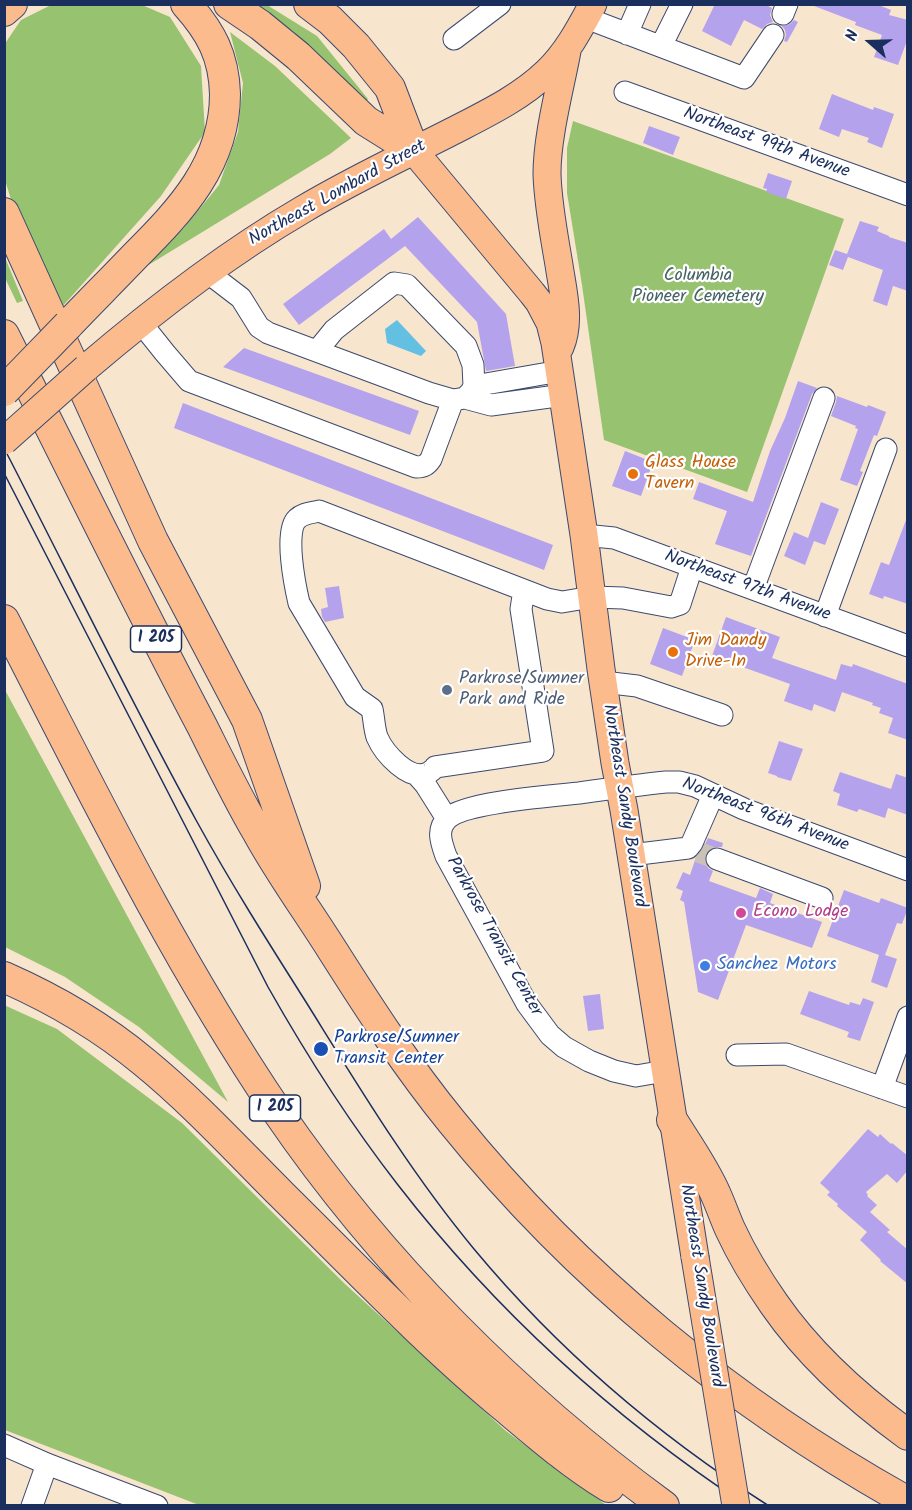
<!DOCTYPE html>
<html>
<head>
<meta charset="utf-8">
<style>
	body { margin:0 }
	#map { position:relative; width:912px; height:1510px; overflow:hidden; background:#f7e5ce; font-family:Kalam,sans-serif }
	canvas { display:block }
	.frame { position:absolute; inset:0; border:6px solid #1b2f5e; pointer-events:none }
	.north { position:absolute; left:840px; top:12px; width:60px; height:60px; -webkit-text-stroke:4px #fff; paint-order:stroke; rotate:290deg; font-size:16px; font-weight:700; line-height:24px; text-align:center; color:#1b2f5e }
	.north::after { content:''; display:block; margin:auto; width:21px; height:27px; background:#1b2f5e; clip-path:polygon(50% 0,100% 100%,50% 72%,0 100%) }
</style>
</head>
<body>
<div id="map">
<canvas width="912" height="1510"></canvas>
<div class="frame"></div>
<div class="north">N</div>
</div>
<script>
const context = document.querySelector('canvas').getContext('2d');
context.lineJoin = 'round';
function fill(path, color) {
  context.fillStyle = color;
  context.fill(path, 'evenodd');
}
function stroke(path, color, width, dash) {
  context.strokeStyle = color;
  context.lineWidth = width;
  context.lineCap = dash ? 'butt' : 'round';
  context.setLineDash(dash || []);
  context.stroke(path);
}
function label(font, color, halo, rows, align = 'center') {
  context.font = font + ' Kalam,sans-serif';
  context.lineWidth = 4.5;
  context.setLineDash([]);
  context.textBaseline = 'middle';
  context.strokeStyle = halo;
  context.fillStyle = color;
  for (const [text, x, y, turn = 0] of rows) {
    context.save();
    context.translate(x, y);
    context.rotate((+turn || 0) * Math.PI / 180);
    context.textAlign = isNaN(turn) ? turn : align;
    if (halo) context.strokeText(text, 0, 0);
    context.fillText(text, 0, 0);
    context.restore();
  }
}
fill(new Path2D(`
	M51 5H142L170 17 201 66 205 132 161 196 62 307 17 219 5 180 4 45 21 20Z
	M250 5H267L317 36 368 99 363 106 293 31Z
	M230 32 275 66 351 138 330 154 137 272 184 228 219 185 238 132 243 83Z
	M573 121 844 219 747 492 604 440 582 285 567 193V148Z
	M4 255 23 301 17 303 5 278Z
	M5 690 228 1102 139 1027 65 977 5 947Z
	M4 1005 57 1029 182 1123 345 1284 506 1431 606 1505H199L5 1430Z`), '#97c270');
fill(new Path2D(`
	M397 320 426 351 421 356 387 343 385 329Z`), '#64c0e2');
fill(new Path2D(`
	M715 4H764L772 8 770 15 773 22 767 24 762 29 744 20 731 46 702 31Z
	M815 4H876L891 10 889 15 908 20V38L898 65 874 57 882 35 855 25 856 22 814 6Z
	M794 20 798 22 787 42 784 41 786 35 785 30 782 26 790 24Z
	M832 94 873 110 874 107 894 114 882 148 867 142 869 138 842 129 839 137 819 129Z
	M649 126 680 137 673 155 643 143Z
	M768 173 792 181 786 199 766 192 767 189 763 188Z
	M418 217 506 314 515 366 486 371 477 322 405 246 299 325 283 304 384 229 391 239Z
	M860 221 879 227 877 231 889 236V237L908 243V291L893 286 887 306 873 301 883 270 848 257 843 270 829 265 835 250 847 254Z
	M244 348 419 411 410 435 223 367Z
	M798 381 817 388 812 394 751 556 715 544 727 511 693 499 699 482 753 502 770 451 785 418Z
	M837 396 867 407 868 405 886 412 877 436 874 435 860 471 863 472 857 486 840 480 858 429 855 428 856 426 831 416 836 402Z
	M183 403 553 545 544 570 174 428Z
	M625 451 653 462 641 496 612 486Z
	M821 502 839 509 825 545 814 541 805 565 784 556 794 532 808 538Z
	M906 520 908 521V604L884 596 883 599 869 594 881 562 889 565Z
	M339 586 344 618 325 622 322 617 321 609 328 607 325 588Z
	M726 617 780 637 772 658 836 680 841 664 852 667 853 664 908 684V740L888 733 893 718 879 713 881 708 872 705 873 703 842 692 835 712 814 704 812 711 784 701 790 684 712 656Z
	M663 628 695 640 682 676 650 664Z
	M779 741 803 749 791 781 777 777V776L768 773Z
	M840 772 891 789 896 774 908 778V815L888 808 885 818 859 809 857 812 837 805 840 794 833 791Z
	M708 838 723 843 722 847H714L709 849 705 854V862L708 868 713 871 709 881 756 898 760 888 773 894 770 903 822 922 812 948 746 925 718 1000 698 992 684 902 680 900 683 891 676 888 683 872 690 875 696 857 702 851Z
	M844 890 879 903 881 898 908 908 902 924 897 923 885 955 897 959 887 988 871 982 879 955 827 936Z
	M809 991 849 1005 850 1002 860 1005 863 998 874 1002 860 1041 847 1037 849 1032 800 1014Z
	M600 994 604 1029 588 1031 583 996Z
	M868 1129 878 1137 880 1134 891 1144 892 1143 908 1156V1170L897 1183 887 1174 866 1192 868 1195 867 1196 877 1205 870 1212 890 1230 887 1232 908 1250V1284L880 1261 881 1260 860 1240 867 1232 837 1206 838 1204 827 1195 830 1192 820 1183Z`), '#b5a2ed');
stroke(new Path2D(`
	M698 852 717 859`), '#cbc1b8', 21, [21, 10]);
const minor = new Path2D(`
	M783 14 787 4
	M586 18 744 78 773 35
	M627 34 640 4
	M454 39 500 4
	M661 46 682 4
	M625 92 908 195
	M207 272 241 298 259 327 268 333 429 393 453 400 465 398 471 392 474 386 473 365 466 346 407 285 394 283 334 330 317 351
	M141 323 165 353 189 381 416 467C424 467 427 465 431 459L453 400
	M474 386 560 371
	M465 398 491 405 564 395
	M584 535 614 538 908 646
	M753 589 824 398
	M524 590 521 609 543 751 435 767C435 768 429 773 428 773 409 782 384 753 377 737 374 728 374 718 372 709L355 697 299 603C295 586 284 531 297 519 303 513 312 513 319 511L547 599 562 602 592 597 623 598 671 607 680 604 692 567
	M825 616 886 449
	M603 682 637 686 722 715
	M417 775 425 784 447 819
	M631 855 688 848 692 843 713 795
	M717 859 822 898
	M737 1055 786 1054 908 1097
	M665 1071 636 1076 614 1071 589 1061 564 1047 550 1035 527 1004 446 856C441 842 436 829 448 818 466 802 552 796 579 793 608 789 637 785 666 782H679L695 786 744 809 908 870
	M882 1088 908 1017
	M4 1445 47 1464 157 1506
	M32 1506 47 1464`);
const major = new Path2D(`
	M414 151 532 293 539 302 550 323 555 343 584 535 601 669 615 763 624 810 695 1257
	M560 347C571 321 563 292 559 265 554 235 548 205 547 174 547 136 560 89 567 51
	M86 368C154 310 225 255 302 210 352 180 404 156 455 130 488 113 521 97 547 72 567 53 580 28 593 4`);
const highway = new Path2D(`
	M229 4 260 25 298 56 366 121 414 151
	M309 4 330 20 356 46 390 88 414 151
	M4 11 12 4
	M4 213 153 541 247 720 305 886
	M68 325C90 302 113 279 135 256 181 210 225 164 225 94 224 56 211 32 186 4
	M4 335C70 466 134 597 202 726 220 762 238 799 258 833 280 873 307 910 331 948 369 1008 407 1067 452 1122 577 1277 734 1405 908 1502
	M4 620C90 787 172 955 277 1111 381 1263 515 1397 664 1506
	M4 977C54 999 102 1027 144 1062 193 1102 236 1149 281 1194 355 1267 428 1344 508 1410 540 1437 573 1465 609 1487
	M672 1120C687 1144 705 1169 716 1195 721 1206 725 1218 730 1229 742 1255 758 1281 774 1304 810 1356 857 1398 908 1435`);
stroke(minor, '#3c4a6f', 23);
stroke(major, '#3c4a6f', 29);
stroke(highway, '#3c4a6f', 32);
stroke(minor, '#fff', 21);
stroke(major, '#fbbb8c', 27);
stroke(highway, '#fbbb8c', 30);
stroke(new Path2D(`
	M4 448C68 572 129 698 196 820 230 882 268 942 306 1002 359 1087 410 1172 474 1249 558 1350 659 1436 769 1506
	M4 473 268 987C307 1056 349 1122 398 1185 495 1310 615 1419 747 1506`), '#1b2f5e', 1.5);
const majorBridge = new Path2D(`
	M4 441 86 368
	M695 1257 736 1506`);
const highwayBridge = new Path2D(`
	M4 391 68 325`);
stroke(majorBridge, '#3c4a6f', 29, []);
stroke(highwayBridge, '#3c4a6f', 32, []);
stroke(majorBridge, '#fbbb8c', 27);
stroke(highwayBridge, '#fbbb8c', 30);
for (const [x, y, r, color] of [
	[633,474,6,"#e8710a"],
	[673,652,6,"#e8710a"],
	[447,690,6,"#5c6f8a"],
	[741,913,6,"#d1479c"],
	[705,966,6,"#3f7fe0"],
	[321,1049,8,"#1a4fb4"]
]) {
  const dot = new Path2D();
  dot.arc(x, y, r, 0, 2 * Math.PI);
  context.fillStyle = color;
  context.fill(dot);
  stroke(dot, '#fff', 2);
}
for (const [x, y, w] of [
	[156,639,51],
	[275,1108,51]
]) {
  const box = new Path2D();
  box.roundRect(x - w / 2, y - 13, w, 26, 4.5);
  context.fillStyle = '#fff';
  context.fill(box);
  stroke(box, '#1b2f5e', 1.5);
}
label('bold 16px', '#1b2f5e', null, [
	["I 205",156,639],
	["I 205",275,1108]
]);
label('18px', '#1b2f5e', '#fff', [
	["Northeast 99th Avenue",766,144,20],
	["Northeast Lombard Street",338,194,-29],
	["Northeast 97th Avenue",747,587,20],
	["Northeast Sandy Boulevard",623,806,81],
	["Northeast 96th Avenue",765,816,21],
	["Parkrose Transit Center",493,937,61],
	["Northeast Sandy Boulevard",700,1286,81]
]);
label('18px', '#466264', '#fff', [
	["Columbia",698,277],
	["Pioneer Cemetery",698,298]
]);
label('18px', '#c56008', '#fff', [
	["Glass House",645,464],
	["Tavern",645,485],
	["Jim Dandy",685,642],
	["Drive-In",685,663]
], 'left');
label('18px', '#4e5e75', '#fff', [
	["Parkrose/Sumner",459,680],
	["Park and Ride",459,701]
], 'left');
label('18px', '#b23c85', '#fff', [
	["Econo Lodge",753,913]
], 'left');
label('18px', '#366cbe', '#fff', [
	["Sanchez Motors",717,966]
], 'left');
label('18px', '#164399', '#fff', [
	["Parkrose/Sumner",334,1039],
	["Transit Center",334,1060]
], 'left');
</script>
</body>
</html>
